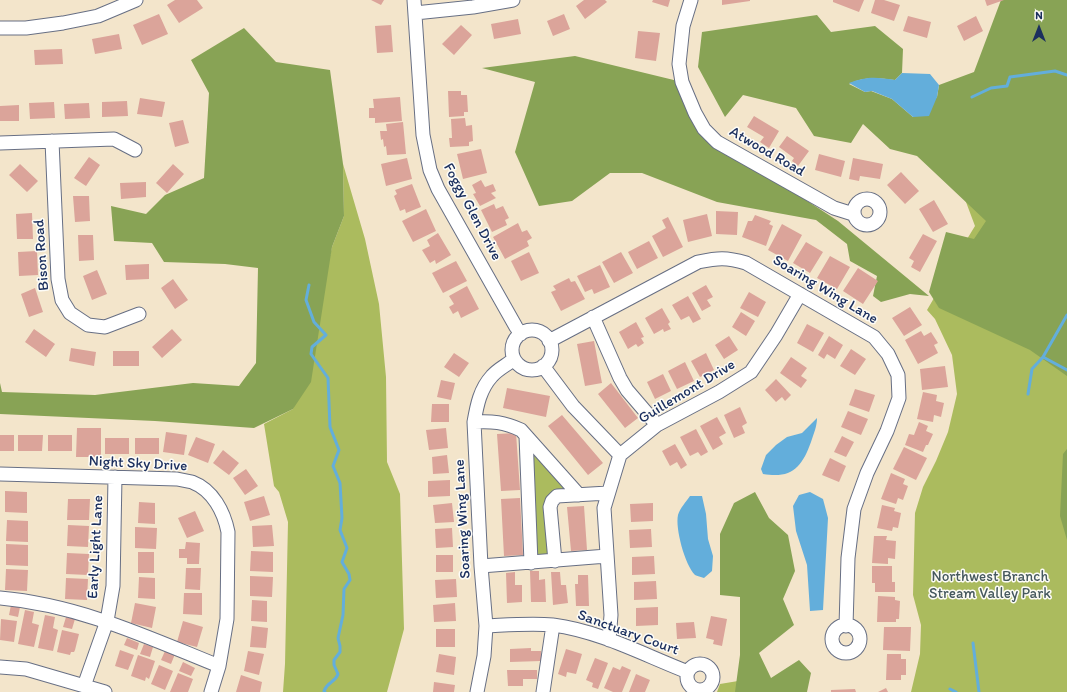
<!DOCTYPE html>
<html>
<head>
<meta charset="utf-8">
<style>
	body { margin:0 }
	#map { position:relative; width:1067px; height:692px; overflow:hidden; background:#f3e5cb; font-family:Itim,sans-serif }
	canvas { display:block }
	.north { position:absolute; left:1019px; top:8px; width:40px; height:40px; -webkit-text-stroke:3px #fdfcf7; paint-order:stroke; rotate:0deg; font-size:11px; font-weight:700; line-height:16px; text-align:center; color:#1b2f5e }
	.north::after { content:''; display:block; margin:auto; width:14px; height:18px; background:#1b2f5e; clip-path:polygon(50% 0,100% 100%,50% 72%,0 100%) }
</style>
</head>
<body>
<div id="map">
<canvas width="1067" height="692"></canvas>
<div class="north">N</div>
</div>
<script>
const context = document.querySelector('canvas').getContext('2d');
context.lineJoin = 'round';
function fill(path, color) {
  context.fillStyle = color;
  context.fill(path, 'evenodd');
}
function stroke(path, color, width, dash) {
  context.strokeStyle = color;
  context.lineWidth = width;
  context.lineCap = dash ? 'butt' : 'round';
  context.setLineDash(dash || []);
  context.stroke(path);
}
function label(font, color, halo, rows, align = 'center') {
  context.font = font + ' Itim,sans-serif';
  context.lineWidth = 3;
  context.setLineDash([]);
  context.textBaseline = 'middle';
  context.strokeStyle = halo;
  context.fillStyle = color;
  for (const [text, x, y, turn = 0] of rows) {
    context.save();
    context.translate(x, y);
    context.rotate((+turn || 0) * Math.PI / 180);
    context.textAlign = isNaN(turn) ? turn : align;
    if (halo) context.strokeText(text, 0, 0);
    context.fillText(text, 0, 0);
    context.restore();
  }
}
fill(new Path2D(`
	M1067 0V692H911L920 654 921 625 913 595 915 513 923 487 936 461 948 432 957 394 952 355 935 319 927 310 941 286 939 285 975 226 951 162Z
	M343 164 365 239 379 304 386 377 387 462 400 494 404 629 387 692H283L285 664 288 522 279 492 274 486 264 424 293 409 332 247 344 216Z
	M534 454 567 486 566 491 556 494 548 553 544 557 538 556 536 549 533 459Z
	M744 680 770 692H717L720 684Z`), '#abbb5e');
fill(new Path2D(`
	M1001 0H1067V376L1030 350 939 308 929 292 946 232 974 239 986 221 917 156 890 149 863 124 851 143 814 136 796 108 743 95 725 117 698 67 702 32 817 15 831 32 875 26 903 49 902 73 895 80C879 78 864 76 849 84L865 92 871 91 892 99 913 117 937 97 939 85 974 72Z
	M244 28 276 62 330 70 343 164 344 216 332 247 311 382 293 409 254 428 155 421 0 414V383L2 392 95 395 193 383 239 386 256 363 258 268 225 264 164 262 152 243 114 241 111 206 146 214 165 195 204 178 209 93 191 60Z
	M575 56 682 82 717 142 838 221 929 296 910 294 881 302 873 296 877 276 850 261 847 244 816 220 717 202 642 173H610L572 201 539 206 515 152 535 82 482 68Z
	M1067 449V540L1060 516 1063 454Z
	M755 492 769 518 788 535 795 571 783 599 794 625 759 653 771 678 799 660 811 673 807 692H735L740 655V597L720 595V534L734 503Z`), '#88a355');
fill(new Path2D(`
	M902 73 930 74 939 85 937 97 929 116 913 117 892 99 872 91 865 92 849 83C867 76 876 77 895 80Z
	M817 418C817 426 814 433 811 442 802 467 792 479 763 474L761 469 766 455 776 445 787 437 802 433Z
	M810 492 823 499 828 518 823 610 810 611 807 565 796 531 793 506 799 495Z
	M690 496H702L706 514 708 539 713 556 712 571 704 578C701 577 697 576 695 575 685 565 675 528 678 515 680 508 686 502 690 496Z`), '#63aedb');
stroke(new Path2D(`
	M972 97 991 88 1007 86 1010 77 1055 71 1067 75
	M309 285 306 300 314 322 326 335 312 347 311 354 328 378 330 427 339 450 333 466 340 483 342 518 340 530 347 548 342 562 349 574 350 580 344 589 343 615 338 638 340 646V652L334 660V665L338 674C335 683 328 681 324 691L325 692
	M1067 315 1043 357 1067 370
	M1028 394 1032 369 1043 357
	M973 643 979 692
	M950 689 956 692`), '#63aedb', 3);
fill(new Path2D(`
	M175 0H197L203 8 179 23 167 5Z
	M371 0H384L381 5Z
	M584 0H605L607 2 585 19 576 6Z
	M653 0H670L668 7 652 2Z
	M722 0H750V1L722 5Z
	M833 0H864L859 12 833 2Z
	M875 0H884L900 5 894 21 871 13Z
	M985 0H1004L987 6Z
	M159 14 168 34 142 45 133 25Z
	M564 14 570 29 553 36 547 21Z
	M908 16 931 22 927 38 903 31Z
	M976 16 983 31 964 41 957 26Z
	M518 19 521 34 494 39 491 24Z
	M391 25 393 52 377 53 375 26Z
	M461 25 472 35 454 55 442 44Z
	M638 31 660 33 656 61 635 58Z
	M119 34 122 49 95 54 92 39Z
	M62 49 63 64 35 65 34 50Z
	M448 91H461V95H467L468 112H464V116L449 117Z
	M400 97 402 121 375 123V118H369V108H374L373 99Z
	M140 98 165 102 162 117 137 114Z
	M127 101 128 116 102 117V102Z
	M54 102 55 118 30 119 29 103Z
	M89 103 90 118 65 119 64 104Z
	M19 105V121H0V106Z
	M754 116 779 131 769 148 760 142 764 137 747 127Z
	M465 118 466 126 472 125 473 141 469 142V146L450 147 449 138H452L451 119Z
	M183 120 189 143 175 147 169 123Z
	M403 122 406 154 387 155 386 146 384 147 383 139 381 140 380 131H387L386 124Z
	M787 136 809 151 798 166 792 161 794 158 779 147Z
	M481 149 487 173 463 179 457 154Z
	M819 154 845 161 841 177 815 170Z
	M89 157 100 165 86 186 74 178Z
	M407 158 412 179 386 186 381 164Z
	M853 158 883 164 880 179 860 176 859 181 849 179Z
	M20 164 38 181 27 192 9 175Z
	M173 164 184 174 167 193 156 183Z
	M901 172 919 191 905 204 887 185Z
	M481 180 485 187 493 184 496 191 491 193 496 198 480 206 473 194 476 193 472 185Z
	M146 182V197L121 199 120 183Z
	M412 184 421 207 406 213 405 209 400 211 394 196 397 194 395 190Z
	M73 196H89L90 221 75 222Z
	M934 200 948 224 933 232 919 209Z
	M494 204 496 209 503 206 509 218 505 220 507 225 492 232 481 210Z
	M426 209 436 231 413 242 402 221Z
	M716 211 738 212 737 235 716 234Z
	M32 213 33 239H17L16 214Z
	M707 214 712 236 688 242 683 220Z
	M755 215 771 221 769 224 773 226 766 246 742 237 748 221H752Z
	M668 217 683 247 663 257 652 236 666 228 662 220Z
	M518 223 522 232 527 230 532 238 527 241 529 246 505 259 493 237Z
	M782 224 802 235 788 261 768 250Z
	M438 233 451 255 436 264 435 260 430 263 422 250 430 246 427 240Z
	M923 234 937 241 920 272 911 267 914 261 909 258Z
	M78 235H93L94 260 79 261Z
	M649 241 658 258 637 269 628 252Z
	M806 242 823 252 810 273 793 263Z
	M37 251 38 275 19 276 18 252Z
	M529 252 539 273 521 281 511 261Z
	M621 252 633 273 614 283 602 262Z
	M830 256 850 267 837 289 817 278Z
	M456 261 467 281 443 293 432 273Z
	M149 264V279L126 280 125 265Z
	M600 265 610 287 594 294 592 289 585 292 577 276Z
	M858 268 878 281 863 304 843 291Z
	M97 270 107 294 92 300 83 276Z
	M569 278 571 282 575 281 585 299 561 311 551 292 556 290 553 286Z
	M173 279 188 300 175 309 161 288Z
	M706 285 713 297 707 300 711 306 702 311 692 293Z
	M467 286 479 309 461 318 458 311 453 314 449 307 454 304 449 296Z
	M35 288 43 312 29 317 21 294Z
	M749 292 766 302 758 317 740 308Z
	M688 296 701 319 693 323 689 316 681 320 672 305Z
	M910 307 922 325 904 336 892 318Z
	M662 308 670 322 668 324 671 329 664 332 663 329 654 334 645 318Z
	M741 312 755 321 746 336 732 327Z
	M636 322 644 337 641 338 644 343 638 347 636 344 628 349 619 332Z
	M807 324 824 333 813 352 797 343Z
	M34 329 55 344 46 357 25 342Z
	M172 329 182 340 162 358 152 347Z
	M921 331 924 336 931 332 938 343 934 345 938 353 918 364 905 340Z
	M729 336 738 350 724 359 715 345Z
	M829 336 843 345 835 359 827 354 824 359 818 355Z
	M594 341 602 383 585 386 577 344Z
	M71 348 96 352 94 366 69 361Z
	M851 349 866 359 855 375 840 366Z
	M113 351H139V366H113Z
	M454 353 469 363 459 377 444 367Z
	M706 353 714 370 700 377 691 361Z
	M791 357 807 368 801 376 807 380 801 388 780 373Z
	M685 362 694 381 677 389 668 371Z
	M945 366 948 387 922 390 920 369Z
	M663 374 671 391 655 399 647 382Z
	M776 379 791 395 785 401 782 397 776 402 765 390Z
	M441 380 455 383 451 400 437 397Z
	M611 383 638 418 625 428 598 394Z
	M507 388 550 396 546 417 503 408Z
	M855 389 875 395 869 412 849 405Z
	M923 392 937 395 936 401 944 403 941 417 934 415 933 422 917 419Z
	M432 404H449V422H431Z
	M740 407 747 423 742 426 745 433 734 438 724 415Z
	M848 411 868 419 861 435 841 427Z
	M562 415 603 463 588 475 548 426Z
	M717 417 726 433 719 437 723 444 713 450 700 426Z
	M919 422 928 426 926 431 933 434 928 445H926L923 452 905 445 909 434 914 435Z
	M77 428H101V457H76Z
	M446 428 448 448 429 450 426 430Z
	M696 429 708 452 701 456 698 452 690 456 680 437Z
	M166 432 187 435 184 455 163 452Z
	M516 433 520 490 501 491 497 434Z
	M0 435H14V451H0Z
	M18 435H43L42 451H18Z
	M48 435H72V451H48Z
	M842 436 854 442 846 457 834 452Z
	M196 437 215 444 208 463 188 455Z
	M105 438H129V454H105Z
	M135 438H159V454H135Z
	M675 444 687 465 681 469 677 462 670 466 662 451Z
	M904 447 927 458 916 480 893 469Z
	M223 450 239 463 229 475 213 463Z
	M447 455 449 473 433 474 432 457Z
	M830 458 846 466 839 482 822 475Z
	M246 469 258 486 245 495 233 478Z
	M891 473 905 479 903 484 908 486 903 500 898 498 896 504 881 499Z
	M450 480V496L428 497V481Z
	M5 491 27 492V513L5 512Z
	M264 496 270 515 250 521 244 502Z
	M520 498 523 555 504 556 501 499Z
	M68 499H90L89 520H67Z
	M139 502 155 503V524L138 523Z
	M452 503 454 522 435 523 433 505Z
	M653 503V521L631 522 630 504Z
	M882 505 895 508 894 511 901 513 898 528 893 527 892 531 877 528Z
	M584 506 587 550 571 551 567 507Z
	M195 511 204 531 187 538 178 518Z
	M7 520 28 521V542L6 541Z
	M68 525 89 526 88 547 67 546Z
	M272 525 274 546 253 547 252 526Z
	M135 527 157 528 156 549 135 548Z
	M452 528 453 547 436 548 435 529Z
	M651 529 652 547 630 548 629 530Z
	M874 536H887L886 540 896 541 895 559 888 558V564L872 563Z
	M186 542 200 543 199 564H187V558H179V549H185Z
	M6 544 28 545V566L6 565Z
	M251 551 273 552V572L250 571Z
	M138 552H154V573H138Z
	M67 553 89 554 88 575 66 574Z
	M436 555H453V572H436Z
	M654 556 655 574 632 575V557Z
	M872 566H892V582H895V592H875V583H872Z
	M186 568H201L200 590 185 589Z
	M6 569 28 570 27 591 5 590Z
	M530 571H539V580L545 579 546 602H531Z
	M515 572V585H522V602L507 603 506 573Z
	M551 572H560L561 585H566L568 603 553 605Z
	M578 575H588L589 606H576L575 584H578Z
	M250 576 273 577 272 597 250 596Z
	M139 577 155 578V599L138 598Z
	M66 578 88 579 87 600 65 599Z
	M456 579 457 597 436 598 435 580Z
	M656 581 657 599 634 600V582Z
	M184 593H202V615L183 614Z
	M878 596 895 597V600L900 601 899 619H896V622H877Z
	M252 600 267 601V622L251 621Z
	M135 603 156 607 152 628 131 623Z
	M455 603 456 621 434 622 433 605Z
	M11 605 20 607 18 617 9 615Z
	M658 607V625L636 626V608Z
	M25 610 34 612 32 623 39 625 34 647 18 644Z
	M45 615 55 617 53 628 58 630 53 651 38 648Z
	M711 616 727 619 722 646 713 644 714 640 706 638Z
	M66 617 75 619 72 629 63 627Z
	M1 619 17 621 14 642 0 640Z
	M183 621 203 627 197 647 177 642Z
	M694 622 696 638 677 639 676 623Z
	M252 626 268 628 266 648 250 647Z
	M884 627H911L910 651 883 650Z
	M436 629H455V647H436Z
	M62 630 79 634 75 650 74 652H71L70 655 57 652Z
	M127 638 139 643 137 650 124 645Z
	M144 644 153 647 150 657 140 654Z
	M531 648V651H541V661L510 662V649Z
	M566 649 582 654 576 674 567 672 566 677 558 674Z
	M120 650 134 655 128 670 115 666Z
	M165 651 175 654 171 664 161 660Z
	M248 651 264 654 259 675 244 671Z
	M439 654 456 657 454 675 436 672Z
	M887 654H901V659H906V675H901V680H886Z
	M138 655 155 661 149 679 146 677 145 681 131 676Z
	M595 658 608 663 598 689 592 687 593 683 586 680Z
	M183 662 195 668 191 676 179 671Z
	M159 665 173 671 165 690 151 684Z
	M622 666 631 670 622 692H613L604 688 613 667 620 670Z
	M507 670H537V679H523V686H508Z
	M178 673 193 679 188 692H170Z
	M636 674 650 680 645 692H629Z
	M241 675 262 682 260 692H236Z
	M434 682 455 685 454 692H433Z
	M886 688 888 692H878Z
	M855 689 856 692H831V690Z`), '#dba49a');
const minor = new Path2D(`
	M414 0 423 135 430 170 438 189 516 327 521 334
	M691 0 683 26 679 64 682 82 695 113 704 129 717 142 834 208 853 214
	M415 13 473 7 513 0
	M0 28H26L63 23 98 16 136 0
	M52 141 58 279 62 300 70 313 88 325 105 327 139 314
	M0 143 114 139 135 150
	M854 212a13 13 0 1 1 26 0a13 13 0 1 1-26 0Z
	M593 317 620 378 627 390 657 425
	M512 350a20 20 0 1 1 40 0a20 20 0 1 1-40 0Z
	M549 341 698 262C718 258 726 257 746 263L874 337 888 354 898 375 899 398 887 431 867 473 854 509 848 558 846 626
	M543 366 573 406 620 455
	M474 422C492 421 504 422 521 430L579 495
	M526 436 531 563
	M0 474 177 479C182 480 187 481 192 482 213 490 224 512 228 532L227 619 219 666 211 692
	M555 561 550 507 552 501 557 496 608 493
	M481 566 607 556
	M0 598C79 605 147 637 219 666
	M832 639a14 14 0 1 1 28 0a14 14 0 1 1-28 0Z
	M486 626C508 625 531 623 553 625 600 631 644 655 688 672
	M609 640 611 615 604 508 620 455 657 425 719 392 751 372 776 335 800 294
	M687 677a13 13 0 1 1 26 0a13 13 0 1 1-26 0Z
	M0 667 26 669 105 692
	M84 686 107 621 113 586 115 477
	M477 692 484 656 486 626 481 566 474 422C477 405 480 389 492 376 498 369 507 365 514 359
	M543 692 553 625`);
stroke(minor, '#676f84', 15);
stroke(minor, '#fff', 13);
label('15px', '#1b2f5e', '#fdfcf7', [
	["Atwood Road",767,152,30],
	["Foggy Glen Drive",472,212,62],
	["Bison Road",42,255,-94],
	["Soaring Wing Lane",825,290,31],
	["Guillemont Drive",687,392,-31],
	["Night Sky Drive",138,464,3],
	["Soaring Wing Lane",463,519,-93],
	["Early Light Lane",96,547,-87],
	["Sanctuary Court",628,633,20]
]);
label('15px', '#46595e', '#fdfcf7', [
	["Northwest Branch",990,577],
	["Stream Valley Park",990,594]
]);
</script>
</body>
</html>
